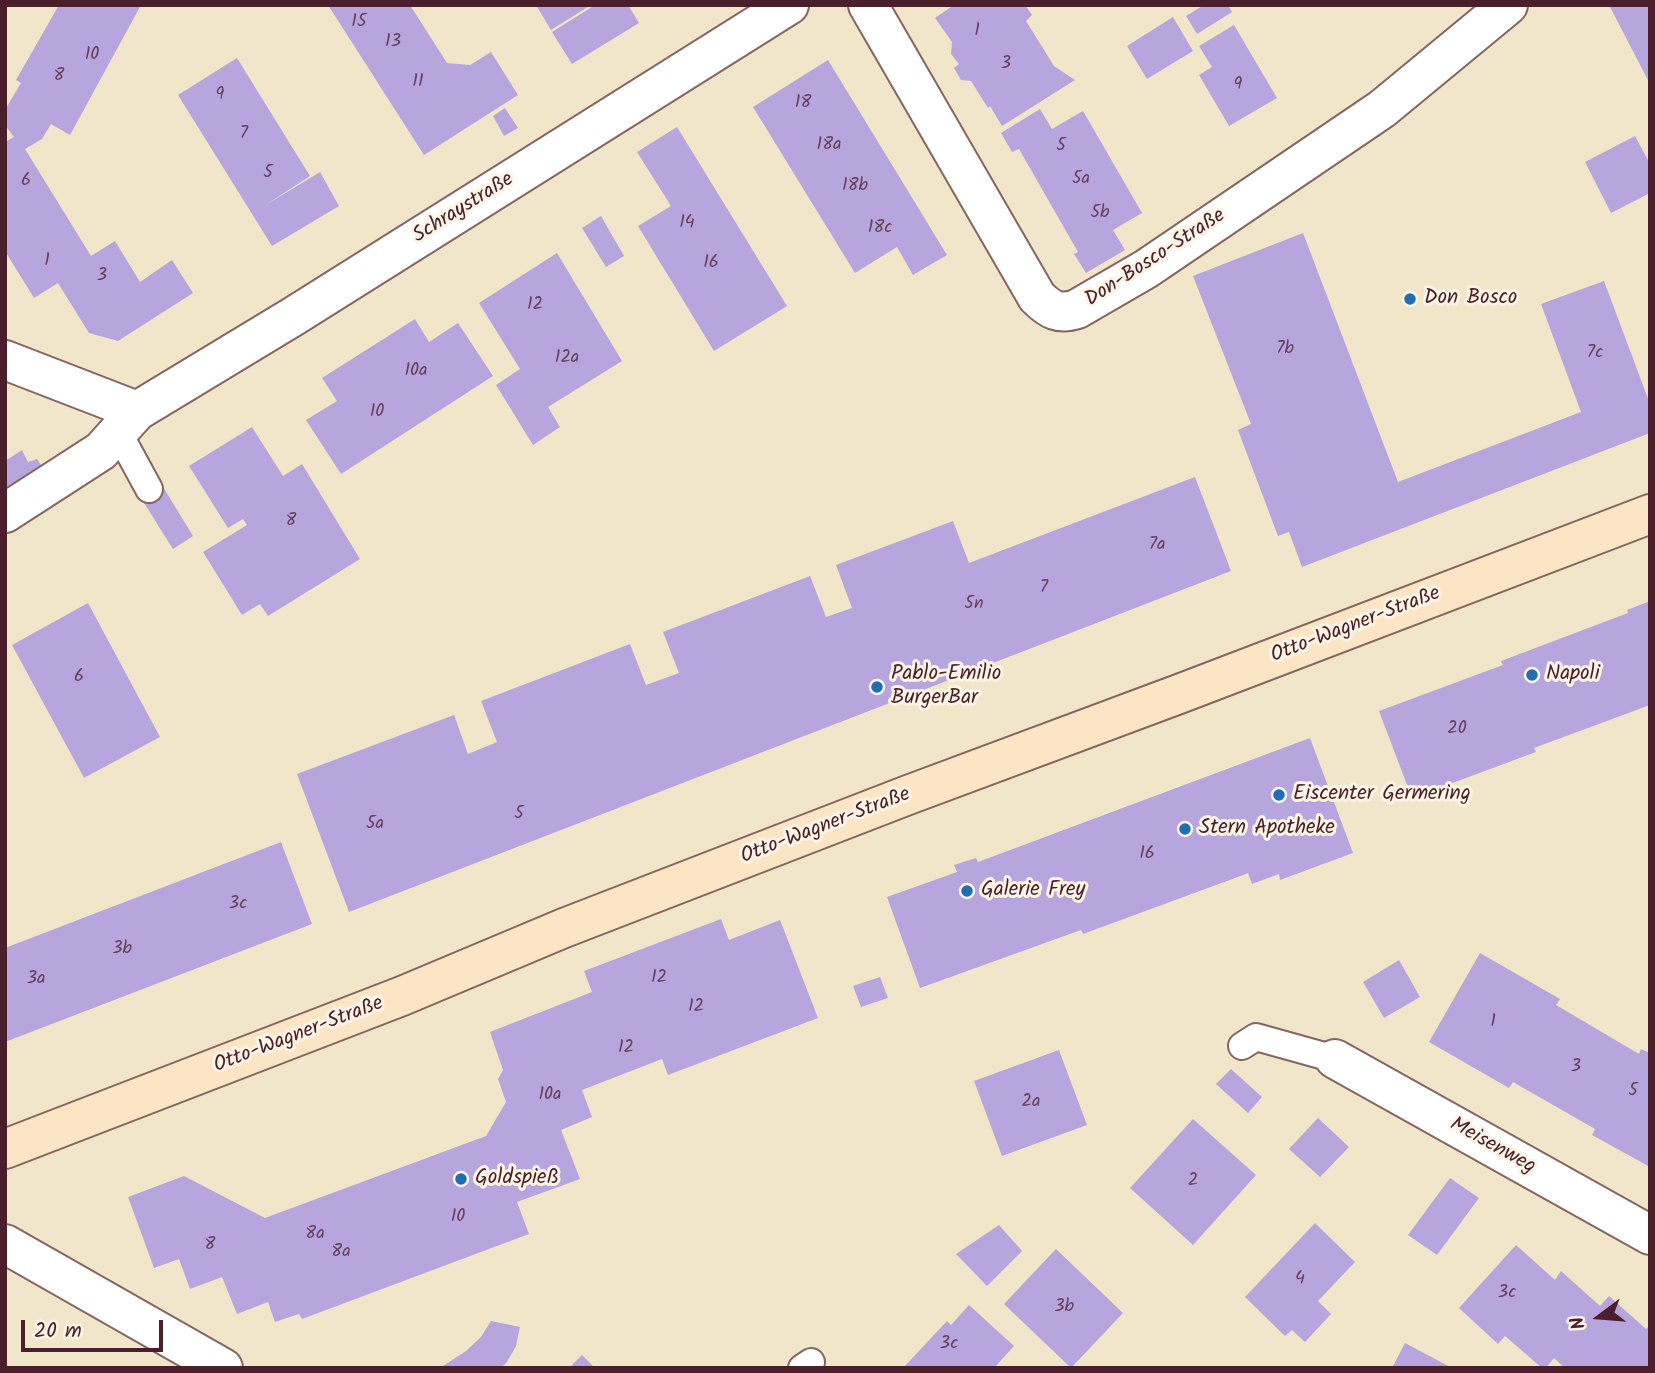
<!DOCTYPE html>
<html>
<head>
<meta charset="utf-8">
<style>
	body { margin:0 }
	#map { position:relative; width:1655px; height:1373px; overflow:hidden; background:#f1e6c9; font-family:Kalam,sans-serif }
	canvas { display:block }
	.frame { position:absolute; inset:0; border:7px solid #4a1f2b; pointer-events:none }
	.north { position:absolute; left:1564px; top:1282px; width:70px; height:70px; -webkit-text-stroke:5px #fcf5e5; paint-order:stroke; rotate:254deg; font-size:19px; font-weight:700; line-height:28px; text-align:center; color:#4a1f2b }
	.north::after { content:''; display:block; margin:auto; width:24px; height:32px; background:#4a1f2b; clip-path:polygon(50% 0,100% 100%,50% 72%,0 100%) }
	.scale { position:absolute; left:21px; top:1320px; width:142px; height:32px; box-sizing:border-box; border:4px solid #4a1f2b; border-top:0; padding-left:9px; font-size:21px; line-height:24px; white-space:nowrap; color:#4a1f2b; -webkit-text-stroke:5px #fcf5e5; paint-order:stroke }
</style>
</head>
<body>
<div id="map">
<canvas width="1655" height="1373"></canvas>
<div class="frame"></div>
<div class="north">N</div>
<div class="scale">20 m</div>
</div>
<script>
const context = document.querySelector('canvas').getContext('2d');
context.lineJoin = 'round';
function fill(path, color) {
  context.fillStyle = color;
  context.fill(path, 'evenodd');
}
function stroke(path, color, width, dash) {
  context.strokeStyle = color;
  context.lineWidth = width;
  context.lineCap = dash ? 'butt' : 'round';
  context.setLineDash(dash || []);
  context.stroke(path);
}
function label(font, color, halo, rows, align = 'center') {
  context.font = font + ' Kalam,sans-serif';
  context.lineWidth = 6;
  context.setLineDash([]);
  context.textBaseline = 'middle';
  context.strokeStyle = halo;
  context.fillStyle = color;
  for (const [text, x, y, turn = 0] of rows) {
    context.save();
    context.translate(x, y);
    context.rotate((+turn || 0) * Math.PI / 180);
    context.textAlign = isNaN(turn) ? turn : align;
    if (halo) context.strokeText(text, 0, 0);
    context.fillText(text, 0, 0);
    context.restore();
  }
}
fill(new Path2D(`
	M59 5H141L70 135 51 124 42 139 25 149 91 256 115 241 140 282 172 260 193 293 118 341 89 333 58 283 34 298 5 251V142L14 137 5 125V110L21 83 16 80Z
	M328 5H410L447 63 470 65 491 52 518 95 424 155Z
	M536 5H591L551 30Z
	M595 5H628L639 23 572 64 552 32Z
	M954 5H1025L1032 15 1026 21 1054 66 1075 80 1002 126 990 106 988 108 971 81 961 80 954 68 959 64 951 54 952 42 935 18Z
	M1204 5H1228L1232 12 1197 34 1186 16Z
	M1609 5H1650V84Z
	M1173 17 1193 51 1147 79 1127 46Z
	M1234 25 1277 98 1229 126 1199 75 1212 67 1199 46Z
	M237 58 310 176 264 206 320 172 339 206 272 246 178 95Z
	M828 60 947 255 913 275 897 247 855 273 753 107Z
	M505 108 518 128 504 136 493 116Z
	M1040 109 1052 129 1083 111 1142 213 1113 230 1125 250 1086 273 1074 254 1078 252 1019 149 1012 152 1001 133Z
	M677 127 787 306 714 351 638 226 671 206 637 152Z
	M1635 136 1650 164V193L1611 213 1585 162Z
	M601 216 624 256 606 267 582 228Z
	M1303 233 1398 482 1581 412 1541 304 1604 281 1650 404V433L1302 567 1289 532 1278 536 1238 430 1251 424 1193 276Z
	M557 253 622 361 548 407 560 427 533 445 496 385 520 369 479 303Z
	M415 319 429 342 458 323 493 376 341 474 306 420 337 401 322 378Z
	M252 427 283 476 302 464 360 559 268 616 260 604 242 615 203 552 247 525 243 519 228 528 189 466Z
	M22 450 28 462 37 459 44 470 5 494V461Z
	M1195 477 1231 571 349 912 297 774 454 715 468 754 497 742 481 701 630 644 646 685 679 673 663 632 810 576 826 617 852 608 836 565 953 521 969 563Z
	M160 482 193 536 173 549 139 495Z
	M1650 601V705L1534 748 1536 752 1412 798 1379 711 1503 665 1501 661 1628 613 1627 610Z
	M88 603 160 737 84 778 12 645Z
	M1310 738 1353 853 1280 880 1279 874 1252 884 1248 873 1246 874 1083 934 1081 930 920 988 887 897 957 872 954 865 976 858 978 862Z
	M281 842 312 924 5 1042V948Z
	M721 919 729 940 780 920 818 1018 668 1075 662 1059 582 1090 592 1117 561 1130 580 1179 517 1202 529 1234 302 1319 299 1314 275 1322 268 1302 237 1314 222 1277 190 1289 179 1259 154 1268 128 1197 184 1176 265 1218 486 1136 506 1102 498 1079 503 1070 490 1032 592 992 584 971Z
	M1480 953 1560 999 1556 1005 1639 1054 1641 1049 1650 1053V1167L1592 1135 1595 1129 1513 1082 1509 1088 1429 1042Z
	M1399 960 1420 997 1384 1018 1363 982Z
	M880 977 888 998 861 1007 853 986Z
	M1059 1050 1087 1125 1002 1156 974 1081Z
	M1231 1069 1262 1097 1248 1113 1216 1084Z
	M1318 1118 1349 1147 1320 1177 1289 1149Z
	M1193 1119 1256 1175 1193 1245 1130 1188Z
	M1450 1178 1479 1198 1437 1255 1408 1235Z
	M1315 1223 1355 1262 1318 1301 1331 1314 1305 1342 1292 1330 1285 1336 1245 1297Z
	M999 1225 1022 1251 987 1286 956 1254Z
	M1516 1245 1555 1280 1561 1271 1600 1306 1609 1296 1646 1329 1650 1325V1368H1565L1554 1358 1546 1368H1542L1505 1336 1498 1344 1459 1308Z
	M1056 1249 1123 1313 1071 1368 1004 1304Z
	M969 1305 1014 1346 994 1368H903L947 1321 951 1325Z
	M491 1321 520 1327 516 1346 507 1362 501 1368H440L466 1351 481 1337Z
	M1405 1343 1452 1368H1392Z
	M582 1355 595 1368H569Z`), '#b7a5de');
const lane = new Path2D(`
	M118 432 149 489
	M1242 1046 1256 1037 1335 1059
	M802 1368 811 1362`);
const street = new Path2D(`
	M868 5 1037 297C1050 310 1059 315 1077 309L1146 269 1382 109 1508 5
	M5 360 137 411 294 316 789 5
	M5 513 101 451 137 411
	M1335 1059 1650 1235
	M5 1244 223 1368`);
const secondary = new Path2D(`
	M5 1149 402 996 564 928 908 795 1179 694 1650 514`);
stroke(lane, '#846562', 30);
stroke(street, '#846562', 42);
stroke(secondary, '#846562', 42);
stroke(lane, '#fff', 26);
stroke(street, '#fff', 38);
stroke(secondary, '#fce5c4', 38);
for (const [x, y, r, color] of [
	[1410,299,7,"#1f6fb2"],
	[1532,675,7,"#1f6fb2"],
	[877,687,7,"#1f6fb2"],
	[1279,795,7,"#1f6fb2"],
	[1185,829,7,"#1f6fb2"],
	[967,891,7,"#1f6fb2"],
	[461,1179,7,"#1f6fb2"]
]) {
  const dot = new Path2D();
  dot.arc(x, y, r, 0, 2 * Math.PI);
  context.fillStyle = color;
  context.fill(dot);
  stroke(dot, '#fcf5e5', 2.5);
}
label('18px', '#654058', null, [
	["15",359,23],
	["1",977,32],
	["13",393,43],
	["10",92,56],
	["3",1006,65],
	["8",59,77],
	["11",418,83],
	["9",1238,86],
	["9",220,96],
	["18",803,104],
	["7",244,135],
	["18a",829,146],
	["5",1061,147],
	["5",268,174],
	["5a",1081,180],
	["6",26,182],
	["18b",855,187],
	["5b",1100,214],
	["14",687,224],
	["18c",880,229],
	["1",47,262],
	["16",711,264],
	["3",102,277],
	["12",535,306],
	["7b",1285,350],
	["7c",1595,354],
	["12a",567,359],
	["10a",416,372],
	["10",377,413],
	["8",291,522],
	["7a",1157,546],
	["7",1044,589],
	["5n",974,605],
	["6",79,678],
	["20",1457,730],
	["5",519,815],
	["5a",375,825],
	["16",1147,855],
	["3c",238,905],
	["3b",122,950],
	["12",659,979],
	["3a",36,980],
	["12",696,1008],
	["1",1493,1023],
	["12",626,1049],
	["3",1576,1068],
	["5",1633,1092],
	["10a",550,1096],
	["2a",1031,1103],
	["2",1193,1182],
	["10",458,1218],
	["8a",315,1235],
	["8",210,1246],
	["8a",341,1253],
	["4",1300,1280],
	["3c",1507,1294],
	["3b",1064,1308],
	["3c",949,1345]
]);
label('21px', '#4a1f2b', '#fcf5e5', [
	["Schraystraße",464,209,-32],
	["Don-Bosco-Straße",1156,259,-33],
	["Otto-Wagner-Straße",1356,626,-21],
	["Otto-Wagner-Straße",826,827,-21],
	["Otto-Wagner-Straße",299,1036,-21],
	["Meisenweg",1492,1147,29]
]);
label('21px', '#4a1f2b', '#fcf5e5', [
	["Don Bosco",1424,299],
	["Pablo-Emilio",891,675],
	["BurgerBar",891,699],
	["Napoli",1546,675],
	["Eiscenter Germering",1293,795],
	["Stern Apotheke",1199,829],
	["Galerie Frey",981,891],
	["Goldspieß",475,1179]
], 'left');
</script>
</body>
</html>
